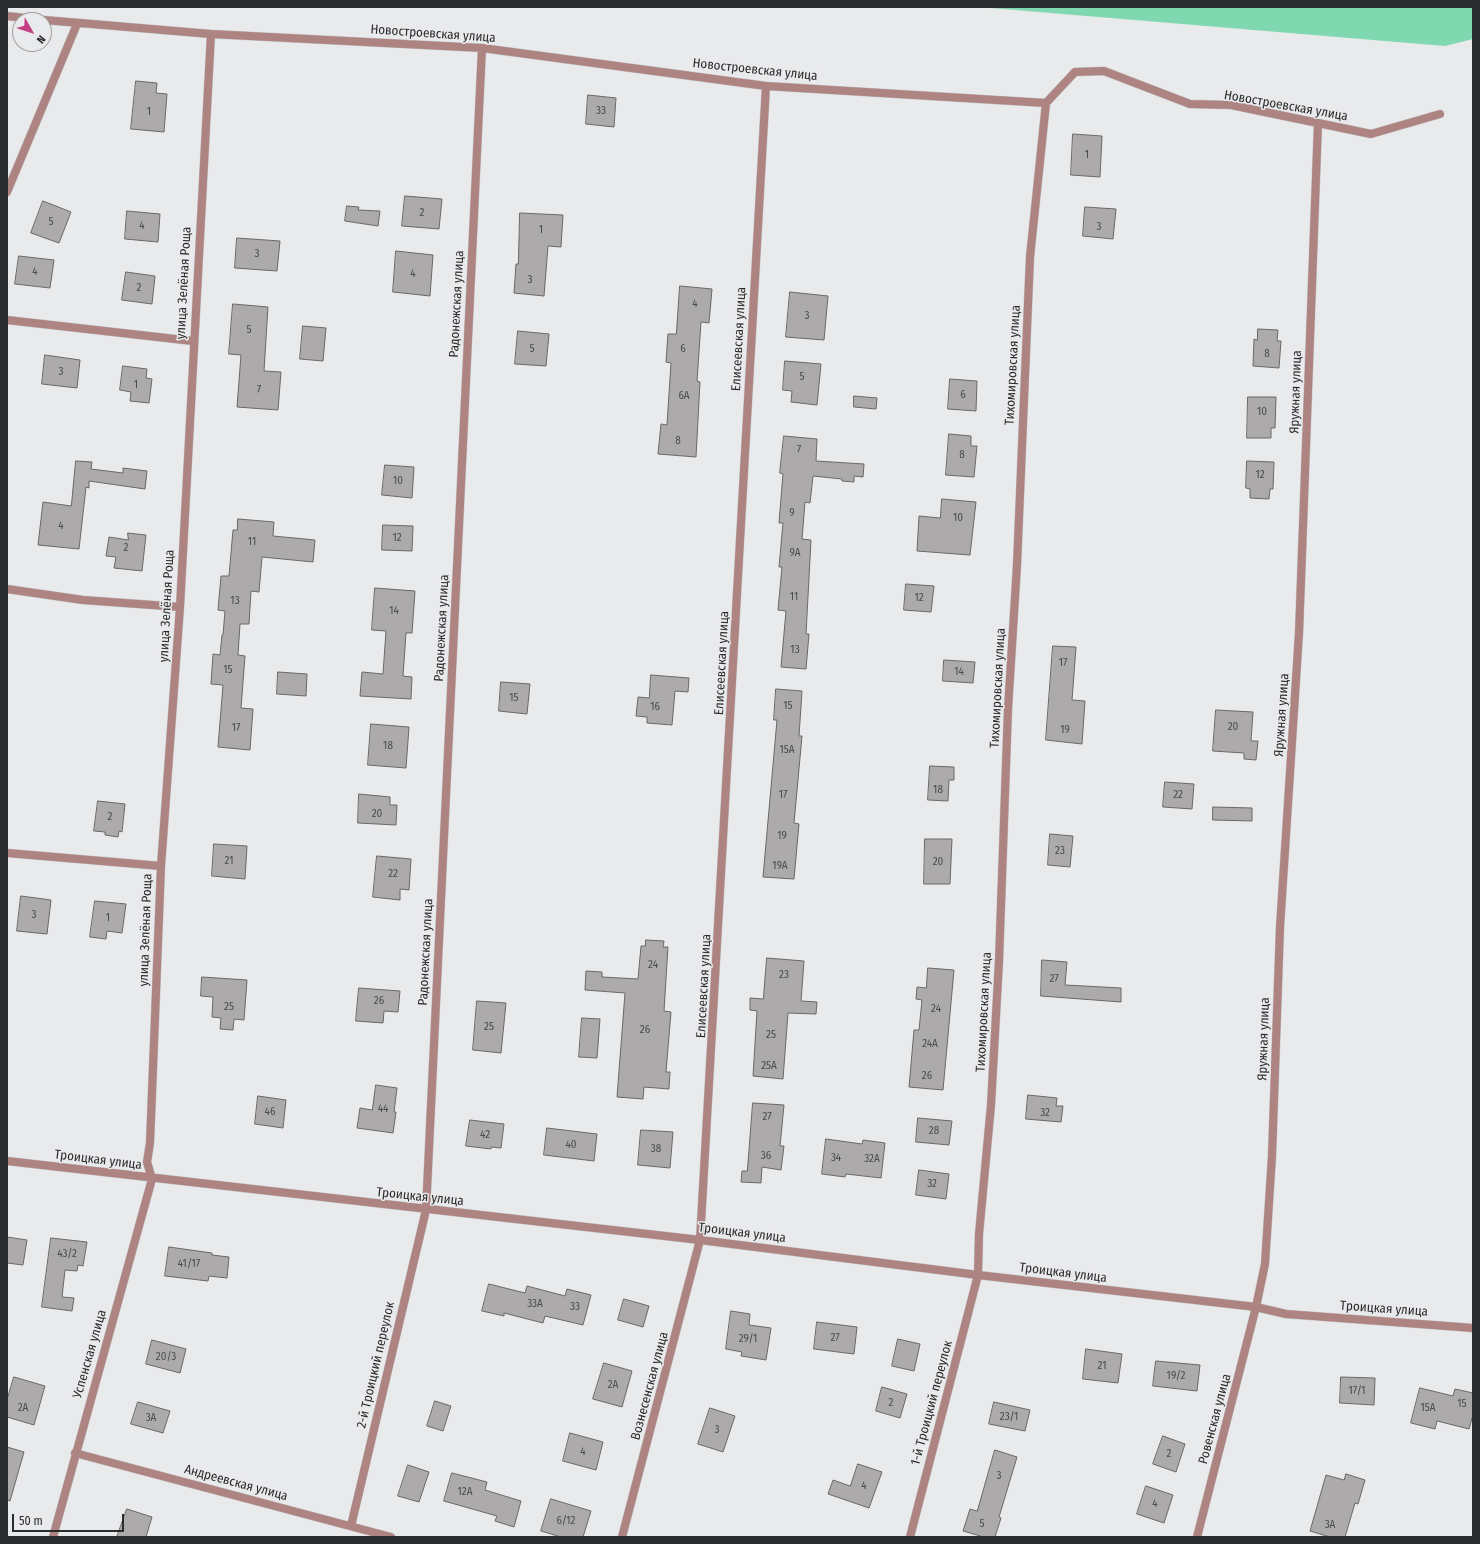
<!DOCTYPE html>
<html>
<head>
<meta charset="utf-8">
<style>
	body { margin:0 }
	#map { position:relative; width:1480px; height:1544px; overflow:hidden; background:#e9eaec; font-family:"Fira Sans Condensed",sans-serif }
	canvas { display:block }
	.frame { position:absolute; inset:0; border:8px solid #2a2b2c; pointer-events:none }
	.north { position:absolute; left:12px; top:12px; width:40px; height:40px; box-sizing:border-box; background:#e9eaec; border:1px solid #9d9e9f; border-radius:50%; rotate:129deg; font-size:11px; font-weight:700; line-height:16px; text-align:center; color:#2a2b2c }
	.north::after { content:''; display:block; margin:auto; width:14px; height:18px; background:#c43f82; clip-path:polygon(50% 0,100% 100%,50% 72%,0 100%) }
	.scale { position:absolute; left:12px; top:1514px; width:112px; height:18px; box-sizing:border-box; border:2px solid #2a2b2c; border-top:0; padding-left:5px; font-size:12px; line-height:14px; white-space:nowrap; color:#2a2b2c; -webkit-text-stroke:3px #e9eaec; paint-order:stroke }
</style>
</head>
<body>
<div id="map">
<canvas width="1480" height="1544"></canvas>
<div class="frame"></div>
<div class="north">N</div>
<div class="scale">50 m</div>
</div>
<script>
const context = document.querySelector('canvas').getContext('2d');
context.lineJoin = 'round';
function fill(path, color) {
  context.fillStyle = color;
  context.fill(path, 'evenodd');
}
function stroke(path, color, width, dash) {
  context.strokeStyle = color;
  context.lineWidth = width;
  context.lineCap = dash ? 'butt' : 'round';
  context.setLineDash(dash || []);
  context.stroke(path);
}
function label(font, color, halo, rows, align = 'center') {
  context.font = font + ' "Fira Sans Condensed",sans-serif';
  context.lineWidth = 3;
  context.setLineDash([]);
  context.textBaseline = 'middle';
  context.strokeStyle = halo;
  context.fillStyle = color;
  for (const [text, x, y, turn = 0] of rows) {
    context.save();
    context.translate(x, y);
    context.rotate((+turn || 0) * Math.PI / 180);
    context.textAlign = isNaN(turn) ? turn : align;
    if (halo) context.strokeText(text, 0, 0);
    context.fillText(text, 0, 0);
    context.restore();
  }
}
fill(new Path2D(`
	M979 7H1473V39L1445 46Z`), '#7fd8b0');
const building = new Path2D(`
	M136 81 157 83 156 93 167 94 164 132 131 129Z
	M588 95 616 98 614 127 586 124Z
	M1073 134 1102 136 1100 177 1071 175Z
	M405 196 442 199 439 229 402 226Z
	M43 201 71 212 59 243 31 233Z
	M347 206 359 207 358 210 380 211 378 226 345 221Z
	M1085 207 1116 209 1113 239 1083 236Z
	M127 211 160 214 158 242 125 239Z
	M520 213 563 215 561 247 548 246 544 296 514 293 516 264H518Z
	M237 238 280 241 277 271 235 268Z
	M396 251 433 255 430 296 393 292Z
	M19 256 54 260 50 288 15 284Z
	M126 272 155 276 152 304 122 300Z
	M680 286 712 289 709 323 701 322 697 381 700 382 696 457 658 454 661 424 667 425 671 363 666 362 668 334H676Z
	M790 292 828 296 824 340 786 337Z
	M233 304 268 307 264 371 281 372 278 410 237 407 241 355 229 354Z
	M303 326 326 328 323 361 300 359Z
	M1258 329 1278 330 1277 341H1281L1279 368 1253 366 1254 339 1257 340Z
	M518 331 549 334 546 366 515 364Z
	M45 355 80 360 77 388 42 384Z
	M785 361 821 364 817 405 791 402 792 391 783 390Z
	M123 366 147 369 146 378 152 379 149 403 130 401 131 392 120 390Z
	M950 379 977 381 976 411 948 409Z
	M854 396 877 398 876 409 854 407Z
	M1248 397H1276L1275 428H1271V438H1247Z
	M949 434 971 436V446H977L974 477 946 475Z
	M784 436 817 439 816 461 864 464 863 477 854 476V482L842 481V479L813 476 810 503 805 502 802 539 811 540 806 634H809L806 669 781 667 786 611 778 610 782 567H779L783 523H779L783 474 780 473Z
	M76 461 92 462 91 469 123 473V468L147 471 145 489 89 481V488L86 487 79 549 38 545 43 502 71 506Z
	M1247 461 1274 462 1273 489H1270L1269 499 1250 498V489L1246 488Z
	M385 465 414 467 412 498 382 495Z
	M942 499 976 502 970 555 917 551 919 516 940 518Z
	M238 519 274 522 273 536 315 540 313 562 262 557 259 592 251 591 249 624H240L238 655 245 656 241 708 253 709 250 750 218 747 223 685 211 684 213 654 220 655 222 635H223L225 611 218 610 221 576H229L233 530H237Z
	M383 525 413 526 412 551 382 550Z
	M128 533 146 535 142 571 114 568 116 557 106 556 109 537 128 540Z
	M906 584 934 586 931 612 904 610Z
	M375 588 415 591 412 633H406L403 676 412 677 411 699 360 696 362 672 383 674 386 631 372 630Z
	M1053 646 1076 647 1072 700 1085 701 1082 744 1046 740Z
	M944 660 975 662 973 683 943 681Z
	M278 672 307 674 306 696 277 694Z
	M651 675 689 678 688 692 675 691 672 725 647 723V717L636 716 638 697 649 698Z
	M501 682 530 684 527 714 499 711Z
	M776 689 802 691 799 736H802L794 823 799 824 794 879 763 877 777 720H774Z
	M1216 710 1253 712 1251 741H1258L1256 760 1244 759V753L1213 751Z
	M371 724 409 727 406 768 368 765Z
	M930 766 954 767V780H949L948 801 928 800Z
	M1165 782 1194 784 1192 809 1163 807Z
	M359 794 390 797V805H397L396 825 358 823Z
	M98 801 125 804 122 832 119 831 118 837 105 835V832L94 831Z
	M1213 807 1252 808V821L1213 820Z
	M1050 834 1073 836 1070 867 1048 865Z
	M925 839H952L950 884H924Z
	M214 844 247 846 245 879 212 876Z
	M377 856 411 859 409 890 400 889V900L373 897Z
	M21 896 51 900 47 934 17 931Z
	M95 901 126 904 122 933 107 931 106 939 90 937Z
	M646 940 664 941 663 947H668L664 1011 671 1012 666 1072H670L669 1089 644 1087 643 1099 617 1097 625 993 585 990 586 971 602 972V977L638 979 641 946H645Z
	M767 958 804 961 801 1001 817 1002 816 1014 788 1013 783 1079 753 1076 757 1011 750 1010V998L763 999Z
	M1042 960 1067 962 1065 985 1121 988V1002L1041 996Z
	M928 968 954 970 943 1090 909 1087 914 1030H919L922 1000 916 999 917 987 926 988Z
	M202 977 247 980 244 1020 234 1019 233 1030 220 1029 221 1018 212 1017 213 997 201 996Z
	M359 988 400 991 398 1012 384 1011 383 1023 356 1021Z
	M477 1001 506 1003 501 1053 473 1050Z
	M582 1018 600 1019 597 1058 579 1057Z
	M376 1085 397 1088 394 1112H396L393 1133 357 1128 360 1108 372 1110Z
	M1028 1095 1057 1098 1056 1106H1063L1061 1122 1026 1119Z
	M258 1096 286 1100 283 1128 255 1124Z
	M753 1103 784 1105 780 1146H784L781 1170 762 1167 761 1183 741 1182 742 1171H747Z
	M918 1118 952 1121 949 1145 916 1142Z
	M470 1120 504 1124 501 1148 491 1147V1149L466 1146Z
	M547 1128 597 1134 594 1161 544 1155Z
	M641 1130 673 1132 670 1168 638 1165Z
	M826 1139 862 1144 863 1140 885 1143 881 1178 846 1174 845 1177 822 1174Z
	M919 1170 949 1174 946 1199 916 1195Z
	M7 1237 27 1240 23 1265 7 1263Z
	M51 1238 87 1242 83 1266 78 1265 77 1271 65 1270 62 1297 74 1298 72 1311 42 1307Z
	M169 1247 212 1253V1255L229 1257 227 1278 209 1276 208 1281 165 1276Z
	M489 1284 525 1293 527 1286 565 1296 567 1289 591 1295 583 1325 545 1316 543 1323 504 1313V1316L482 1311Z
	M624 1299 649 1306 643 1327 618 1320Z
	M731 1311 750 1314 749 1325 771 1328 766 1360 741 1356 742 1352 726 1349Z
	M817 1322 857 1327 854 1354 814 1349Z
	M898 1339 920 1344 914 1371 892 1366Z
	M152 1340 186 1349 180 1373 146 1364Z
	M1086 1349 1122 1354 1118 1383 1083 1379Z
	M1156 1361 1200 1365 1197 1391 1153 1386Z
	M604 1363 632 1371 622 1407 593 1399Z
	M14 1377 45 1386 34 1425 7 1417V1400Z
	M1341 1377 1375 1378 1374 1405 1340 1403Z
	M882 1387 907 1394 900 1418 876 1411Z
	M1420 1388 1453 1396 1455 1389 1473 1393V1415L1469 1429 1437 1421 1435 1429 1411 1423Z
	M435 1401 451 1406 443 1431 427 1426Z
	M138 1402 170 1411 163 1433 131 1424Z
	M994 1402 1030 1410 1025 1431 989 1424Z
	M710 1408 735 1416 723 1452 698 1444Z
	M570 1433 603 1442 596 1470 563 1461Z
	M1163 1436 1185 1444 1176 1472 1153 1464Z
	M7 1447 24 1452 10 1501 7 1500Z
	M995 1450 1017 1457 999 1517 1001 1518 995 1537H984L963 1531 970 1509 977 1511Z
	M858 1464 882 1472 869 1508 828 1494 833 1480 850 1486Z
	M408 1465 429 1472 419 1502 398 1496Z
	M452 1473 487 1482 485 1490 521 1501 514 1527 495 1521 497 1516 444 1501Z
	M1346 1474 1365 1480 1358 1504 1355 1503 1345 1537H1330L1310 1531 1326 1475 1344 1480Z
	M1146 1486 1173 1495 1164 1523 1137 1514Z
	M551 1499 591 1511 583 1537H561L541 1531Z
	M127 1509 152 1517 146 1537H117Z`);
fill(building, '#adaaab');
stroke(building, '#6a6768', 1);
const minor = new Path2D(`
	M7 16 42 20
	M44 20 211 34 482 48 766 86 1046 103 1075 72 1104 71 1190 104 1231 105 1371 134 1440 114
	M7 192 77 24
	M7 320 193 341
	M7 589 83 600 180 607
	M7 853 161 866
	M7 1161 700 1240 978 1275 1256 1307 1286 1314 1473 1328
	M75 1453 391 1537
	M351 1526 426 1210 482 48
	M53 1537 152 1179 147 1162 150 1143 161 866 180 607 211 34
	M622 1537 700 1240 766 86
	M910 1537 978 1275 979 1234 991 1105 999 961 1008 709 1017 565 1030 257 1046 103
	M1197 1537 1256 1307 1265 1264 1272 1156 1280 927 1299 633 1318 123`);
stroke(minor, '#c7c8c9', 9);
stroke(minor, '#ae8483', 8);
label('11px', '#4b4b4c', null, [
	["33",601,111],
	["1",149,112],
	["1",1087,155],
	["2",422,213],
	["5",51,222],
	["4",142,226],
	["3",1099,227],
	["1",541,230],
	["3",257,254],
	["4",35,272],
	["4",413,274],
	["3",530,280],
	["2",139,288],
	["4",695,304],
	["3",807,316],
	["5",249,330],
	["5",532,349],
	["6",683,349],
	["8",1267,354],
	["3",61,372],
	["5",802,377],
	["1",136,385],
	["7",259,390],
	["6",963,395],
	["6А",684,396],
	["10",1262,412],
	["8",678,441],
	["7",799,450],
	["8",962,455],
	["12",1260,475],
	["10",398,481],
	["9",792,513],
	["10",958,518],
	["4",61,526],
	["12",397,538],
	["11",252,542],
	["2",126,548],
	["9А",795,553],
	["11",794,597],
	["12",919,598],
	["13",235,601],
	["14",394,611],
	["13",795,650],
	["17",1063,663],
	["15",228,670],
	["14",959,672],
	["15",514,698],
	["15",788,706],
	["16",655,707],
	["20",1233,727],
	["17",236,728],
	["19",1065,730],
	["18",388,746],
	["15А",787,750],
	["18",938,790],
	["17",783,795],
	["22",1178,795],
	["20",377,814],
	["2",110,817],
	["19",782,836],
	["23",1060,851],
	["21",229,861],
	["20",938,862],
	["19А",780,866],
	["22",393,874],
	["3",34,915],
	["1",108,918],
	["24",653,965],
	["23",784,975],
	["27",1054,979],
	["26",379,1001],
	["25",229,1007],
	["24",936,1009],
	["25",489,1027],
	["26",645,1030],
	["25",771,1035],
	["24А",930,1044],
	["25А",769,1066],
	["26",927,1076],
	["44",383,1109],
	["46",270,1112],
	["32",1045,1113],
	["27",767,1117],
	["28",934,1131],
	["42",485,1135],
	["40",571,1145],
	["38",656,1149],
	["36",766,1156],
	["34",836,1158],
	["32А",872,1159],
	["32",932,1184],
	["43/2",67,1254],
	["41/17",189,1264],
	["33А",535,1304],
	["33",575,1307],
	["27",835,1338],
	["29/1",748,1339],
	["20/3",166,1357],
	["21",1102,1366],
	["19/2",1176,1376],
	["2А",613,1385],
	["17/1",1357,1391],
	["2",891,1403],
	["15",1462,1404],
	["2А",23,1408],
	["15А",1428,1408],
	["23/1",1009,1417],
	["3А",151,1418],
	["3",717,1430],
	["4",583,1452],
	["2",1169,1454],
	["3",999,1476],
	["4",864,1486],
	["12А",465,1492],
	["4",1155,1504],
	["6/12",566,1521],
	["5",982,1524],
	["3А",1330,1525]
]);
label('13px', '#2a2b2c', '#e9eaec', [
	["Новостроевская улица",433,34,4],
	["Новостроевская улица",755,70,6],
	["Новостроевская улица",1286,106,10],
	["улица Зелёная Роща",184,283,-87],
	["Радонежская улица",457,304,-87],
	["Елисеевская улица",739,339,-87],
	["Тихомировская улица",1013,365,-87],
	["Яружная улица",1296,392,-88],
	["улица Зелёная Роща",167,606,-87],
	["Радонежская улица",442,628,-87],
	["Елисеевская улица",722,663,-87],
	["Тихомировская улица",998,688,-87],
	["Яружная улица",1282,715,-86],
	["улица Зелёная Роща",146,930,-88],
	["Радонежская улица",426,952,-87],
	["Елисеевская улица",704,986,-87],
	["Тихомировская улица",984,1012,-87],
	["Яружная улица",1264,1039,-88],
	["Троицкая улица",98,1160,7],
	["Троицкая улица",420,1197,6],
	["Троицкая улица",742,1233,7],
	["Троицкая улица",1063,1273,7],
	["Троицкая улица",1384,1309,4],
	["Успенская улица",90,1354,-74],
	["2-й Троицкий переулок",376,1365,-77],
	["Вознесенская улица",650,1386,-75],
	["1-й Троицкий переулок",932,1403,-75],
	["Ровенская улица",1215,1419,-75],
	["Андреевская улица",236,1483,15]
]);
</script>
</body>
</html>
